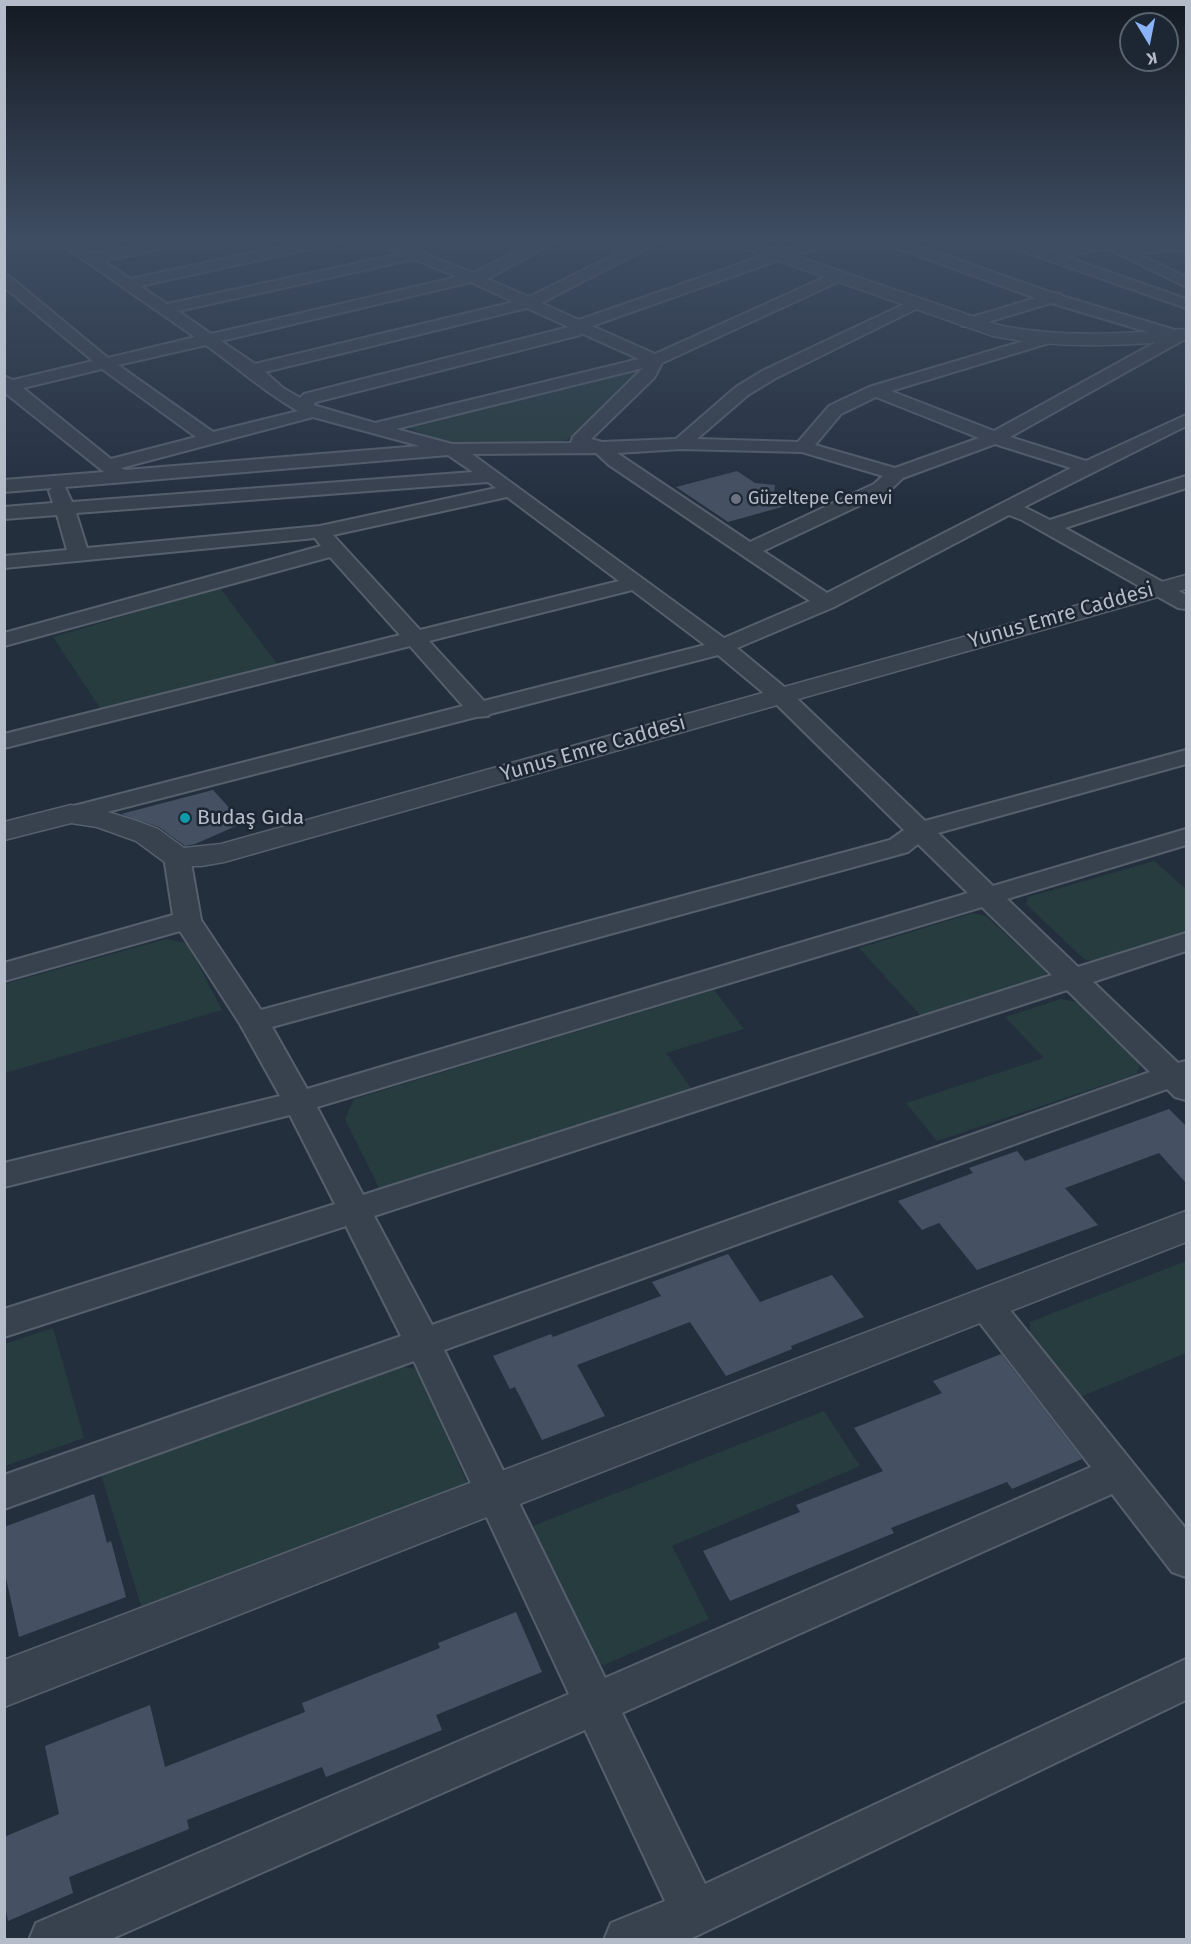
<!DOCTYPE html>
<html>
<head>
<meta charset="utf-8">
<style>
	body { margin:0 }
	#map { position:relative; width:1191px; height:1944px; overflow:hidden; background:#242f3e; font-family:"Fira Sans",sans-serif }
	canvas { display:block }
	.frame { position:absolute; inset:0; border:6px solid #b4bcc9; pointer-events:none }
	.north { position:absolute; left:1119px; top:12px; width:60px; height:60px; box-sizing:border-box; background:#1d2633; border:2px solid #59626f; border-radius:50%; rotate:170deg; font-size:16px; font-weight:700; line-height:24px; text-align:center; color:#b4bcc9 }
	.north::after { content:''; display:block; margin:auto; width:21px; height:27px; background:#8ab4f8; clip-path:polygon(50% 0,100% 100%,50% 72%,0 100%) }
</style>
</head>
<body>
<div id="map">
<canvas width="1191" height="1944"></canvas>
<div class="frame"></div>
<div class="north">K</div>
</div>
<script>
const context = document.querySelector('canvas').getContext('2d');
context.lineJoin = 'round';
function fill(path, color) {
  context.fillStyle = color;
  context.fill(path, 'evenodd');
}
function stroke(path, color, width, dash) {
  context.strokeStyle = color;
  context.lineWidth = width;
  context.lineCap = dash ? 'butt' : 'round';
  context.setLineDash(dash || []);
  context.stroke(path);
}
function label(font, color, halo, rows, align = 'center') {
  context.font = font + ' "Fira Sans",sans-serif';
  context.lineWidth = 5;
  context.setLineDash([]);
  context.textBaseline = 'middle';
  context.strokeStyle = halo;
  context.fillStyle = color;
  for (const [text, x, y, turn = 0] of rows) {
    context.save();
    context.translate(x, y);
    context.rotate((+turn || 0) * Math.PI / 180);
    context.textAlign = isNaN(turn) ? turn : align;
    if (halo) context.strokeText(text, 0, 0);
    context.fillText(text, 0, 0);
    context.restore();
  }
}
fill(new Path2D(`
	M625 369 639 372 638 376 568 439 561 442 455 443 439 440 407 427 410 424Z
	M220 588 279 666 102 711 53 637Z
	M1154 861 1186 889V933L1099 963 1084 959 1026 904 1028 897Z
	M973 913 986 916 1046 972 1043 979 923 1018 859 948Z
	M166 939 187 943 222 1010 5 1073V984Z
	M714 990 744 1029 666 1053 693 1091 381 1192 345 1119 354 1099Z
	M1061 999 1080 1003 1141 1061 1137 1074 937 1141 906 1103 1044 1058 1005 1017Z
	M1186 1261V1353L1080 1397 1030 1334V1322Z
	M53 1328 84 1438 5 1466V1344Z
	M397 1366 416 1369 469 1487 143 1612 99 1468Z
	M824 1411 860 1466 672 1546 709 1619 604 1665 590 1662 526 1538 533 1526Z`), '#263c3f');
fill(new Path2D(`
	M737 471 755 483 775 485 774 495 789 505 728 522 676 487Z
	M213 790 243 823 195 844 185 846 159 827 121 814Z
	M1169 1109 1186 1126V1183L1159 1153 1065 1188 1098 1225 977 1270 939 1223 922 1230 898 1201 973 1173 969 1168 1017 1151 1025 1161Z
	M728 1254 760 1302 832 1275 864 1317 791 1346 792 1349 726 1376 690 1322 577 1365 605 1416 542 1440 515 1387 510 1389 493 1356 551 1334 553 1337 661 1296 652 1282Z
	M1001 1354 1082 1459 1012 1489 1007 1482 891 1528 894 1533 730 1601 703 1551 800 1512 796 1505 883 1471 854 1428 942 1393 933 1381Z
	M94 1494 107 1543 111 1541 126 1597 19 1637 4 1569V1527Z
	M516 1612 542 1672 436 1715 442 1730 326 1777 322 1767 187 1820 189 1829 69 1877 73 1893 8 1921 4 1902V1837L59 1814 45 1746 150 1705 165 1767 305 1712 302 1703 440 1648 438 1643Z`), '#455162');
const minor = new Path2D(`
	M54 239H71L93 254 169 239H198L191 243 103 261 130 279 316 239H343L336 243 140 286 167 304 400 254 368 239H388L473 273 542 239H560L487 279 529 297 647 239H665L541 303 579 320 774 252 821 239H845L843 242 784 258 592 326 655 354 832 274 837 273 844 277 842 280 662 363 654 378 591 439 602 442 676 439 736 387 764 370 915 299 920 301 923 304 920 307 776 378 748 395 697 439 798 442 829 406 869 387 1047 334H1059L1061 337 1059 340 891 391 994 431 1165 337 1051 303 974 326H962L960 323 962 320 1036 298 880 242 878 239H899L1052 293 1060 294 1062 296 1185 333 1186 335 1185 339 1010 437 1086 461 1186 415V426L1024 507 1050 520 1186 476V488L1065 528 1186 595V609L1178 608 1022 520 1009 515 834 607 737 648 788 690 925 821 1186 750V764L938 833 993 886 1186 829V845L1007 899 1078 967 1186 933V951L1093 982 1178 1063 1186 1061V1100L1175 1097 1167 1089 444 1350 605 1678 1091 1467 973 1314 967 1304 973 1294 985 1290 997 1294 1186 1529V1577L1172 1572 1112 1494 622 1713 705 1884 1186 1659V1700L688 1940H604L611 1923 665 1901 585 1730 109 1940H29L36 1923 569 1694 414 1361 4 1509V1475L401 1336 346 1226 4 1337V1309L335 1204 290 1115 4 1187V1163L280 1096 240 1024 180 931 4 981V963L173 915 164 857 168 851 177 849 186 851 190 857 201 920 261 1010 890 840 904 830 772 700 718 655 490 714 488 716 476 717 80 819 71 822 62 819 58 814 62 809 463 706 410 646 4 748V734L400 635 330 557 4 646V633L321 546 315 538 4 568V556L67 550 57 515 4 519V507L53 503 49 491 52 488 4 492V480L104 472 4 392V376L13 380 93 361 4 287V275L9 276 108 358 195 337ZM414 259 457 277 211 334 178 311ZM471 282 514 302 255 364 221 341ZM527 308 569 327 304 394 300 398 283 388 265 372ZM581 333 639 359 375 423 313 405 316 402 580 335ZM206 345C237 367 264 392 298 411L213 432 118 365ZM643 368 573 437 571 443 452 444 396 429ZM102 369 196 437 111 459 23 388ZM876 397 979 438 895 468 815 445 841 414ZM313 417 420 446 125 470 121 468ZM995 444 1071 468 827 593 763 551 888 492 903 478ZM681 449 802 452 883 476 874 484 750 542 617 453ZM596 453 609 465 810 601 724 638 472 454ZM448 455 473 472 72 502 65 487ZM488 482 496 488 320 526 87 548 76 513ZM507 497 619 581 420 630 333 535ZM632 590 705 645 484 701 429 641ZM918 844 968 893 307 1089 272 1027 908 852ZM982 907 1052 975 363 1195 317 1107ZM1067 990 1150 1072 432 1325 374 1216Z
	M995 239H1016L1051 251 1099 241 1132 245 1186 242V250L1136 253 1186 277V287L1114 251 1099 249 1066 257 1186 299V308L997 242Z`);
const tertiary = new Path2D(`
	M4 239H22L20 242 4 249Z
	M723 239H747L998 325C1059 338 1124 334 1186 329V340C1123 346 1056 349 993 336L725 242Z
	M1186 575V589L224 862 201 866H177L166 863 136 841 97 827 71 823 4 840V822L71 805 101 810 134 820 158 829 184 848 221 844Z
	M1186 1211V1242L4 1707V1660Z`);
stroke(minor, '#565f6c', 4);
stroke(tertiary, '#565f6c', 3);
fill(minor, '#38414e');
fill(tertiary, '#38414e');
const sky = context.createLinearGradient(0, 0, 0, 511);
sky.addColorStop(0, '#141a22');
sky.addColorStop(0.47, '#3f4d63');
sky.addColorStop(1, '#3f4d6300');
context.fillStyle = sky;
context.fillRect(0, 0, 1191, 511);
for (const [x, y, r, color] of [
	[736,499,6,"#6b7280"],
	[185,818,6,"#0f9aa8"]
]) {
  const dot = new Path2D();
  dot.arc(x, y, r, 0, 2 * Math.PI);
  context.fillStyle = color;
  context.fill(dot);
  stroke(dot, '#1d2633', 2);
}
label('18px', '#b4bcc9', '#1d2633', [
	["Güzeltepe Cemevi",748,499]
], 'left');
label('21px', '#b4bcc9', '#1d2633', [
	["Yunus Emre Caddesi",1061,616,-16],
	["Yunus Emre Caddesi",593,749,-16]
]);
label('21px', '#b4bcc9', '#1d2633', [
	["Budaş Gıda",197,818]
], 'left');
</script>
</body>
</html>
